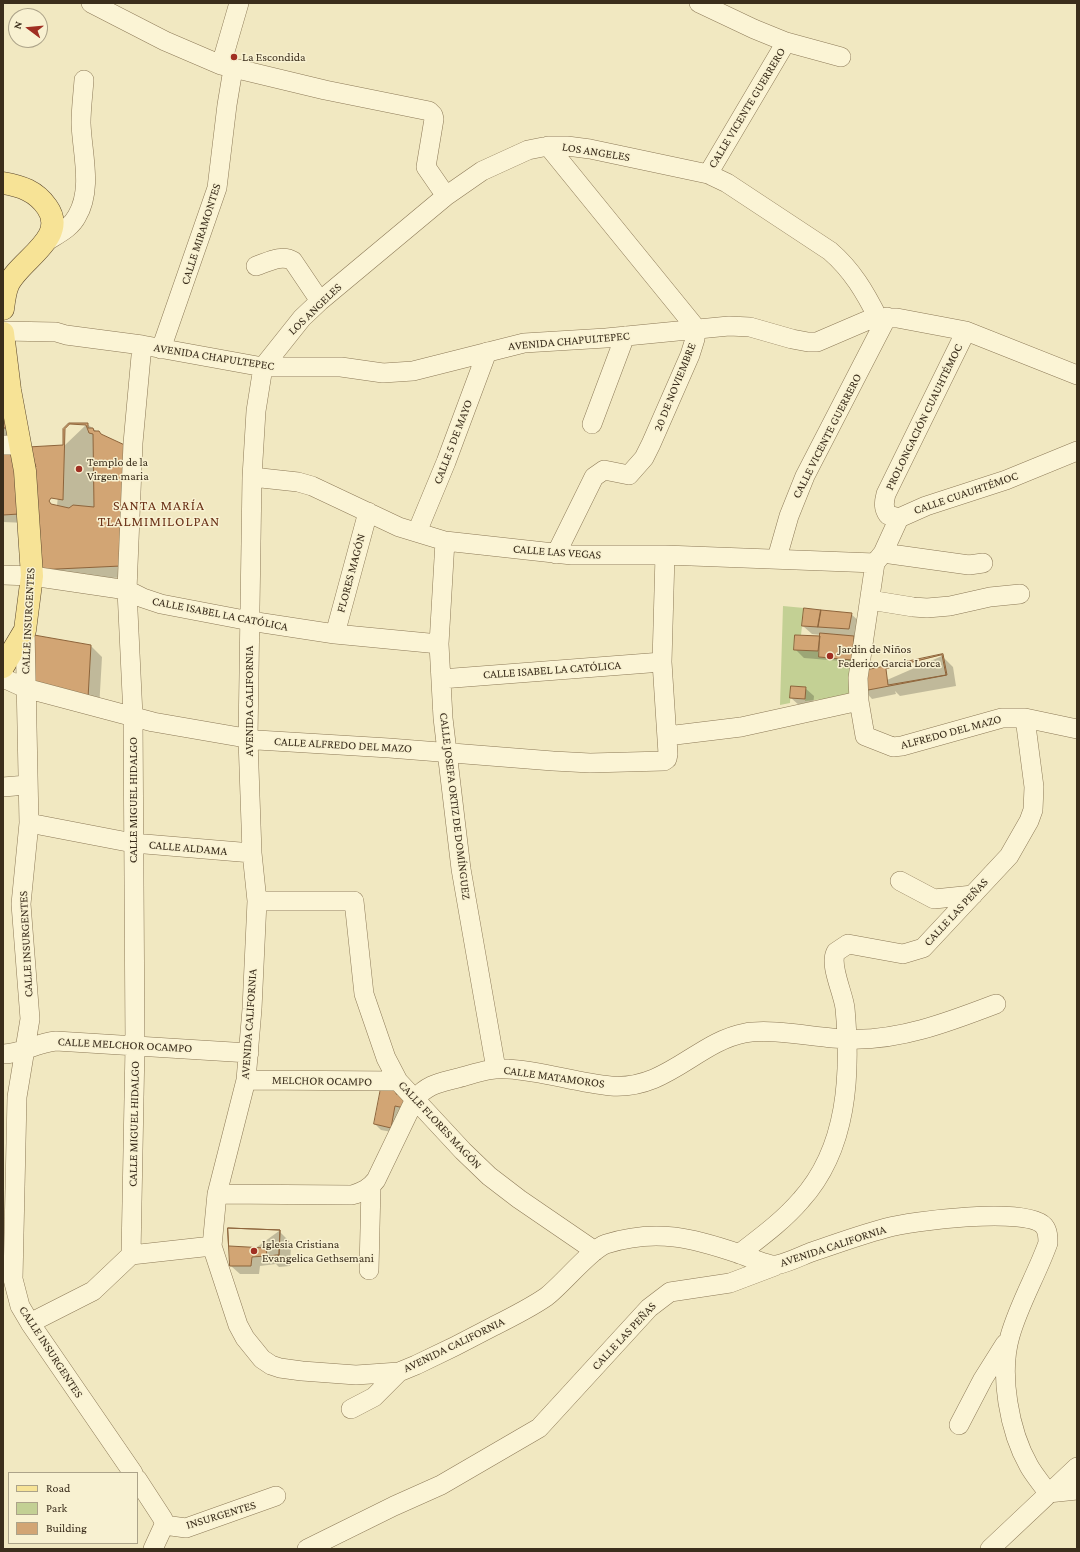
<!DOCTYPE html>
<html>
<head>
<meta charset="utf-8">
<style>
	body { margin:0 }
	#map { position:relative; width:1080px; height:1552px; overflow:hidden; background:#f1e8c1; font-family:"Crimson Pro",serif }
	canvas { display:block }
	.frame { position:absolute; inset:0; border:4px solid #3b2e1c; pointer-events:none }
	.legend { position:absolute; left:8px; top:1472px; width:130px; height:72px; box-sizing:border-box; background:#f8f1d1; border:1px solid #aca389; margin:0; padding:5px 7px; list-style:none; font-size:12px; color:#3b2e1c }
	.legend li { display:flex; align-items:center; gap:8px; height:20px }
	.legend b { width:20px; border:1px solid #aca389 }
	.north { position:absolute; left:8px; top:8px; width:40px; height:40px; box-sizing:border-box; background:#f8f1d1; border:1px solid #aca389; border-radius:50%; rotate:286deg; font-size:11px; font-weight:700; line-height:16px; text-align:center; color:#3b2e1c }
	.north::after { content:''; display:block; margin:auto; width:14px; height:18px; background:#a02f22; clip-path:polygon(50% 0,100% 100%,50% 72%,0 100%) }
</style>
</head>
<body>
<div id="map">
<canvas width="1080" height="1552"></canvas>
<div class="frame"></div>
<ul class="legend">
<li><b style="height:5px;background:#f7e396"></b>Road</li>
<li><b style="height:11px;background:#c3d094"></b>Park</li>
<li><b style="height:11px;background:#d2a574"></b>Building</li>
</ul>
<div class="north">N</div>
</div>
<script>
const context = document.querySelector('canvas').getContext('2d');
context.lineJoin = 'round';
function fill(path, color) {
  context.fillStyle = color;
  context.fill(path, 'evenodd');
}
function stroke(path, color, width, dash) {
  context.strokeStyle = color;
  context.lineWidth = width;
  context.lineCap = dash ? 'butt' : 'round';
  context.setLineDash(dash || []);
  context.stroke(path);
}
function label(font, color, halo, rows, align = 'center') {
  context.font = font + ' "Crimson Pro",serif';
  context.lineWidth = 3;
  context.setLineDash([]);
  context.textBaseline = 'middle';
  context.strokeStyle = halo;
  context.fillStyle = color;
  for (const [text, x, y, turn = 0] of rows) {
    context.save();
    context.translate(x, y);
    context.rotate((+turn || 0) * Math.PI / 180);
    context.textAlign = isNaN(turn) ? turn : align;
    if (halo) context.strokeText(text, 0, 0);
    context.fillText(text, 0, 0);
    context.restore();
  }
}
fill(new Path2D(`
	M783 606 804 608 801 635H795L794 650 818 651 819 657 851 660 852 692 845 697 805 701V687L791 686 790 703 780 705Z`), '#c3d094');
fill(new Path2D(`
	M3 391 27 523 3 522Z
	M87 424 103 436 132 577 48 581 64 446Z
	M851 614 860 622 857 638 854 637 856 640 854 662 804 658 795 649 819 637 821 639V635L812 634 803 626Z
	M35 636 91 646 102 657 99 709Z
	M942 656 953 667 956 686 900 696 895 691 896 694 872 699 864 690Z
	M805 688 814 696 813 707 800 706 791 698Z
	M396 1092 406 1096 397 1133 381 1130 375 1124Z
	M279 1231 291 1243 290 1266 279 1267 276 1264 260 1266 259 1274H240L231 1266Z`), '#0003');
const building = new Path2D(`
	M3 395 7 428H3Z
	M69 423H88V428H93L94 431H99L101 434 129 447 121 566 36 570 34 468 36 467 28 447 63 445V429Z
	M70 424 86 425 89 433 93 434 94 507 73 505 69 508 51 504 49 501 51 498 63 500 65 429Z
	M14 451 19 514 3 515V452Z
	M804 608 821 610 818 627 802 626Z
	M821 610 852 613 849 629 818 627Z
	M820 633 854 636 852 660 819 657Z
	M34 635 91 645 88 698 33 685Z
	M795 635 820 636 818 651 794 650Z
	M943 654 947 675 863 691V671Z
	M942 655 946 675 888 685 886 669Z
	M791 686 806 687 805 699 790 698Z
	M381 1088 397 1091 396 1094 407 1096 404 1108 395 1106 391 1128 374 1124Z
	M228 1228 280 1230 279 1255 252 1257 251 1266H230Z
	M228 1228 280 1230 279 1255 267 1256 266 1248 229 1246Z`);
fill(building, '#d2a574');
stroke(building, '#8d643b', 1);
const minor = new Path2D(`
	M91 3 165 41 221 65 325 90 429 111 433 115 434 119 426 167 446 196
	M699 3 754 29 786 42 841 57
	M221 65 239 3
	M548 146 696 328 695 339 690 355 651 444 644 458 629 475 604 470 594 477 556 554
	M708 174 786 42
	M47 241C58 234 71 228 77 216 93 189 82 153 81 123 81 109 83 94 84 80
	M256 266C268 262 282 254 293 261L320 301
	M878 318C865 292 852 270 830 251L727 183 708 174 590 149 567 146H548L528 150 482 171 446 196 320 301 302 318 263 367 256 411 252 477 248 739 252 853 257 901 252 1009 246 1080 217 1194 212 1246 238 1325 245 1338 262 1359 271 1365 280 1368 302 1371 356 1375 399 1372 416 1365C442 1353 468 1340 494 1326 512 1317 530 1308 546 1297 562 1285 591 1249 606 1244 656 1228 693 1238 740 1254 748 1257 769 1266 776 1265 787 1263 799 1257 809 1253 835 1244 860 1235 886 1228 912 1221 1027 1206 1044 1226 1048 1231 1048 1237 1048 1243 1037 1274 1019 1304 1010 1336 999 1374 1009 1431 1029 1466 1034 1475 1042 1484 1048 1493L1077 1490
	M3 331 56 332 66 335 142 345 263 367H341L383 373 413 371 524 343 606 338 729 326 750 327 792 339 808 342H817L866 321 878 318H897L966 331 1077 375
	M161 349 217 188 227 105 233 69
	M592 424 625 336
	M3 445H21
	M1077 451 1006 480 926 506 899 518 883 553 875 563 858 678 859 701 865 736 893 747 902 746 1002 718H1025L1077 729
	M252 477 298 482 312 486 399 527 445 541 572 555H665L875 563
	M899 518 888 515C883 508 884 502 886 494L966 331
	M417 532 446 462 487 352
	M445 541 439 644 443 718 461 869 496 1069
	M883 553 969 565 983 563
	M777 558 789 516 805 476 887 317
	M3 575 32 576 127 590 143 598 161 604 250 621 335 634 439 644
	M870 600 913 607 927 608 950 606 990 597 1020 594
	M25 630 29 823 21 904 30 1019 17 1097 13 1279 20 1306 30 1323 133 1473
	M335 634 368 512
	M3 678 25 688 153 722 257 740 389 748 553 761 590 763 664 761 667 759 668 754 662 662 665 555
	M441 679 662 662
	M667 736 741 727 859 701
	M3 787 27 785
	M29 823 133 843 252 853
	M900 881 934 899 973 895
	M257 901H354L364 994 386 1058 398 1081 463 1151 489 1176 519 1199 595 1251
	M3 1054C21 1054 36 1043 56 1041L249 1053
	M246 1080 398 1081
	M217 1194 352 1195C362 1192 369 1189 376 1180L415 1099C428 1084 439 1083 458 1078 474 1074 491 1067 508 1069 543 1071 577 1083 611 1086 667 1090 697 1042 745 1033 773 1028 817 1038 846 1039 897 1042 949 1022 996 1004
	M739 1254C761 1237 783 1221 801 1200 848 1148 851 1074 845 1008 843 992 829 965 836 952L848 944 903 954 923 948 1009 856 1029 821 1033 810 1034 787 1025 718
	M131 1255 135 1046 133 716 127 590 133 443 142 345
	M369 1270 371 1186
	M30 1323 93 1291 131 1255 212 1246
	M351 1409 374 1397 399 1372
	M959 1425 983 1379 1005 1344
	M137 1479 163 1519 164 1525 153 1549
	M164 1525 186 1528 276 1496
	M307 1549 394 1506 441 1485 539 1428 649 1308 670 1292 730 1283 775 1266
	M990 1549 1077 1467`);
const major = new Path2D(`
	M3 183C21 186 36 191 47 207 69 238 19 260 8 285 5 292 4 301 3 309
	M3 333 10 390 25 471 32 576 25 630 3 667`);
stroke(minor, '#8c7957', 20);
stroke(major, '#5a462c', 23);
stroke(minor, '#fbf4d5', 19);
stroke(major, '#f7e396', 22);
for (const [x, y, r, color] of [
	[234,57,4,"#a02f22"],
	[79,469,4,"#a02f22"],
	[830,656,4,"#a02f22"],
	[254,1251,4,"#a02f22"]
]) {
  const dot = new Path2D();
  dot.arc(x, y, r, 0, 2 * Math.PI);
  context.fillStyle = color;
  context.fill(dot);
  stroke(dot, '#f8f1d1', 1.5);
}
label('12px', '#3b2e1c', '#f8f1d1', [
	["La Escondida",242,57],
	["Templo de la",87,462],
	["Virgen maria",87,476],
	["Jardin de Niños",838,649],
	["Federico Garcia Lorca",838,663],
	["Iglesia Cristiana",262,1244],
	["Evangelica Gethsemani",262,1258]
], 'left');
label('12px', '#3b2e1c', '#f8f1d1', [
	["CALLE VICENTE GUERRERO",747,108,-59],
	["LOS ANGELES",596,152,9],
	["CALLE MIRAMONTES",201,234,-72],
	["LOS ANGELES",315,309,-44],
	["AVENIDA CHAPULTEPEC",569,341,-5],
	["AVENIDA CHAPULTEPEC",214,357,9],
	["20 DE NOVIEMBRE",675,387,-68],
	["PROLONGACIÓN CUAUHTÉMOC",924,417,-64],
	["CALLE VICENTE GUERRERO",827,436,-63],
	["CALLE 5 DE MAYO",453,442,-69],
	["CALLE CUAUHTÉMOC",966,493,-19],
	["CALLE LAS VEGAS",557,552,4],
	["FLORES MAGÓN",351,573,-75],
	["CALLE ISABEL LA CATÓLICA",220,614,11],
	["CALLE INSURGENTES",28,621,-87],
	["CALLE ISABEL LA CATÓLICA",552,670,-4],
	["AVENIDA CALIFORNIA",249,701,-90],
	["ALFREDO DEL MAZO",951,732,-15],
	["CALLE ALFREDO DEL MAZO",343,745,3],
	["CALLE MIGUEL HIDALGO",133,800,-90],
	["CALLE JOSEFA ORTIZ DE DOMÍNGUEZ",455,806,83],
	["CALLE ALDAMA",188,848,5],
	["CALLE LAS PEÑAS",956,912,-47],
	["CALLE INSURGENTES",26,944,-93],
	["AVENIDA CALIFORNIA",249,1024,-86],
	["CALLE MELCHOR OCAMPO",125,1045,3],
	["CALLE MATAMOROS",554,1077,8],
	["MELCHOR OCAMPO",322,1081,1],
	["CALLE MIGUEL HIDALGO",134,1124,-89],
	["CALLE FLORES MAGÓN",440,1125,47],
	["AVENIDA CALIFORNIA",833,1246,-18],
	["CALLE LAS PEÑAS",624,1336,-47],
	["AVENIDA CALIFORNIA",454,1345,-26],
	["CALLE INSURGENTES",51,1352,57],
	["INSURGENTES",221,1515,-17]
]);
context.letterSpacing = '1px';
label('14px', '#6b3218', '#f8f1d1', [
	["SANTA MARÍA",159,506],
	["TLALMIMILOLPAN",159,522]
]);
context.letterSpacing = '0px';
</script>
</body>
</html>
